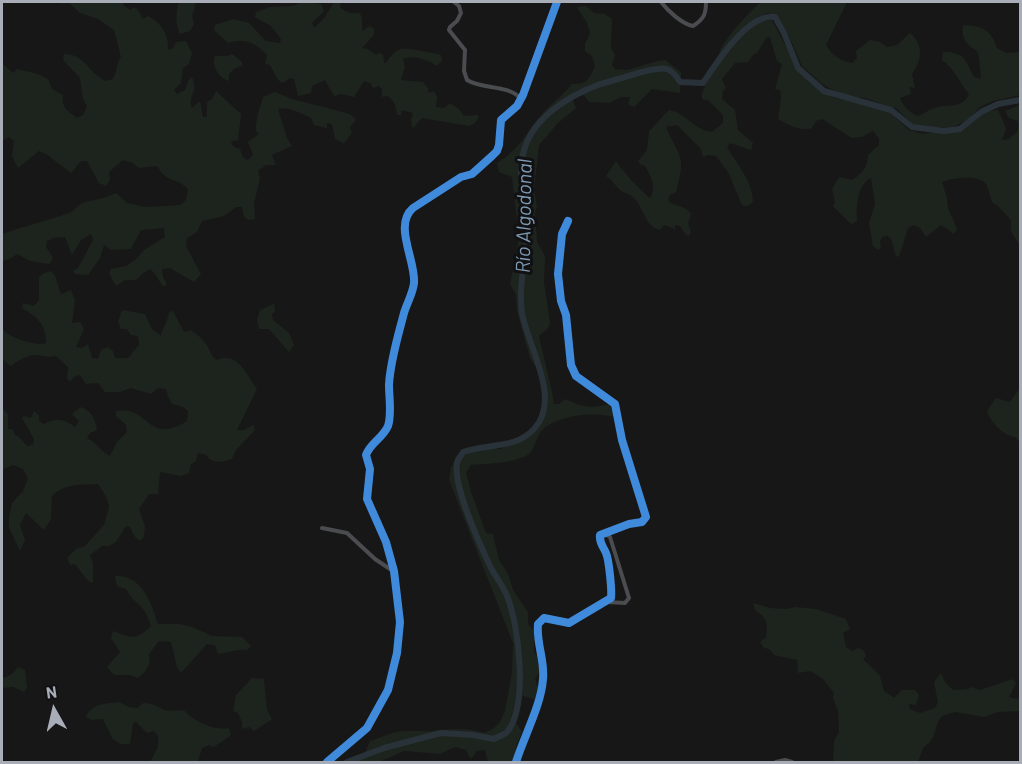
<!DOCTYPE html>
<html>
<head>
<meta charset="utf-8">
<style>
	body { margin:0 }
	#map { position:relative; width:1022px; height:764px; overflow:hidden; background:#171717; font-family:Barlow,sans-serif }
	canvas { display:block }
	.frame { position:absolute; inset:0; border:3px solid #a8adb8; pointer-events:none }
	.north { position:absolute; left:24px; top:680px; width:60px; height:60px; -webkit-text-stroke:4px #111113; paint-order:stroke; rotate:352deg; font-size:16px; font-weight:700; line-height:24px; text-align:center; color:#a8adb8 }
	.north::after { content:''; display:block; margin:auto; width:21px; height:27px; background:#a8adb8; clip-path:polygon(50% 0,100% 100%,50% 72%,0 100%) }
</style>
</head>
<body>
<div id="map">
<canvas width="1022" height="764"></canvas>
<div class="frame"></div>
<div class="north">N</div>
</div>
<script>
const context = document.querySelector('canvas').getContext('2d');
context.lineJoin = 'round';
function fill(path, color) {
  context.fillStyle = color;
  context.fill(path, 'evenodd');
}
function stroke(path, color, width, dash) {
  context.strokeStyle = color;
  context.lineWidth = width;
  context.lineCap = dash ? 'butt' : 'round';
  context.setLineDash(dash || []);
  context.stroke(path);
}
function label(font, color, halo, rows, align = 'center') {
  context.font = font + ' Barlow,sans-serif';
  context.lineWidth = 6;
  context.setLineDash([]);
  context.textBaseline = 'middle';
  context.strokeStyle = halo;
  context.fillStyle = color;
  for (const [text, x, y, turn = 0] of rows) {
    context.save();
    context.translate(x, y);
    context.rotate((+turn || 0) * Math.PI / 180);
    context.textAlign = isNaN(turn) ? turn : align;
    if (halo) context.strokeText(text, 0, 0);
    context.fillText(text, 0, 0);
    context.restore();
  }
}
fill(new Path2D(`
	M61 2H125L123 5 130 10 133 7 138 10 143 19 148 16C162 24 169 34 168 50L173 48 176 42 186 41 192 53 189 64 183 68 181 83 174 90 177 94 185 90 188 81 192 77C199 91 187 97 192 108L200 101 203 117H207V102L212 99 216 91 241 114 238 141 234 140 231 143 234 147 240 149 243 157 248 160 253 155 248 142 259 134 256 131C255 121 260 107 263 97L275 92 292 99 350 114 356 120 350 127 352 133 344 143 335 139 332 124 327 123V128L314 125 311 118C300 113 290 107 278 109L287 138 292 146 272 155 276 165H266L258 171 260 179 254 203 255 219 249 220 244 217 242 207H236L224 216 202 221 197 232 187 238 186 246 201 274 194 282 170 268 162 269 163 277 167 283 164 287C158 281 156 273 150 269L142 274 136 280H125L116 286 109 273 111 269 126 266 135 260 144 250 165 237 164 228 141 230 131 249 111 250 104 245 100 258 88 275 75 274 73 271 78 268 93 240 91 234 81 240 72 255 65 237 53 238 47 241 46 247 53 258 50 264 30 261 17 254 10 259 2 261V234C24 226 47 221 69 213 75 211 78 204 85 202 95 200 106 198 116 193L127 203 145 207 180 205 186 200 188 189C175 176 169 185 157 166L139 168 133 163 123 160 109 172 110 180 106 186 99 183 87 161H81L71 173 46 154 39 151 18 168 12 156 14 141 9 137 2 141V63L13 73 17 69 38 74 48 79 52 89 63 95C61 108 68 111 77 118L83 115 87 106 83 99 80 78 63 60 64 54C85 53 89 74 106 81L113 79C117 72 116 64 121 57L114 30 98 19 80 13 68 2 62 4Z
	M179 2H196L192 16 194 24 190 31 180 34C175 26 176 11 179 2Z
	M303 2 321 4 324 11 312 23 314 28 325 17 334 2H344H341L340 7C346 13 352 14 360 13L362 18V31L370 26 374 29V35L362 48 368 49 376 55 379 53 383 54 384 63H386C389 58 395 50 401 49 405 48 436 53 441 55L442 61 437 66C428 60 414 54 403 59L405 67 401 80 423 82 428 88V93L434 91 437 97 436 107 444 108 450 103 459 109 464 116 477 115 479 117 475 123 469 126 422 118 414 127H412L411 120 413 113 402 110 401 115H397C396 106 395 102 388 96L382 97V89L379 86 373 88 370 83 364 81 354 97 341 94 334 96 325 80 312 86 311 93 298 96 294 79 290 78 283 83 278 80 270 65 265 64 267 55C257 43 244 37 228 43L214 30 215 25 233 19 249 23 266 41 280 43 281 39 271 26 255 17 256 12 270 7 292 6Z
	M761 2H847L826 45C832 55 840 61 852 63L857 58 856 51 870 40 880 42 887 47 897 45 910 33C924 45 922 60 912 74L915 88 910 87 911 94 900 98C903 107 909 112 918 116 924 114 929 109 935 108 949 103 962 110 969 94 959 83 955 69 942 60L943 52C964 52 965 59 974 77L981 79 979 56 976 50C965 45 961 36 963 25 982 26 991 29 997 48L1006 53 1020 52V95L993 101 980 107 968 120 951 128 919 126 912 124 897 109 865 98 843 95 822 84 802 66 788 34 775 15 767 13 758 17 722 54H719C722 41 750 11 761 2Z
	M586 6 594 13 605 14 612 19 611 48 615 55 612 65 615 69 628 70 657 61 665 60 681 72 680 93 652 89 634 107 628 104 630 97H621L609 103 589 102 583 94 573 100 576 108 558 123 539 145 534 190 537 206 535 213 537 242 545 256 544 282 550 323 548 328 539 336 552 392 554 404H559L565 399 579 405 592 407 612 404 614 417C596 411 552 415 540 433 535 440 535 451 526 456 512 463 487 464 471 465L466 472 471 492 486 533 493 534 499 560 508 574 513 590 528 612V624L534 631V653L539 656 541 670 535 679 538 688 535 700 521 695 516 723 522 732 516 746 513 762H488L485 750 477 751 472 758H470L466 750 455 747 440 754 404 751 379 762H353L363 758 370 741C378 739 387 734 396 732 409 730 421 732 433 731 452 729 465 727 484 733L493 729 500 722 505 711 512 673 513 643 449 480 451 468 456 456 471 449H500L519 442 535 429 545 414 547 398 541 375 530 358 517 311 516 295 510 284 519 238 512 177 499 172 497 163C523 147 526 131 545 111 554 101 563 95 572 84 586 85 590 79 595 66L592 56 585 51V44L590 33 587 23 577 7Z
	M772 20 797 68 825 93 835 98 860 103 888 111 909 130 923 134 934 132 949 133 964 130 984 112 998 110 1006 128 1002 140 1009 139 1018 131V121L1009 118 1005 111 1020 105V245L1011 232V220L997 205 993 203C990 198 989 189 986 184 979 174 952 178 942 182L947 198 948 208 957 229 954 234 941 225 926 237 920 228 914 225 908 228 899 257 896 256 891 239 887 236 882 237 880 242 881 248 878 250 873 246 869 223 875 204 871 178C857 185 856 207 857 221L851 224 833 206 835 202 832 189 839 177 852 180C863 173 867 168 868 155L879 145V139L873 131 862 137 852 138 822 119 816 121 812 128C802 132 788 125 778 119L781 98 780 90 775 89 782 64 777 61 770 37 766 38 757 53 753 55 748 62 735 63 722 79 726 88 723 91 722 99 735 110 738 130 753 143 751 150 730 143 727 147C737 164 753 182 753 202L747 206 742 205 728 172 716 156 708 155 703 157 701 149 677 125 666 127C679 158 687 154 676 192L670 195 668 201C676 207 685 205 691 214L688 223 691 232 689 236 686 235 680 226 675 225V229L664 225 660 230C644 226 644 207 633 197 629 194 624 193 620 190 615 185 612 180 606 176L616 161C625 174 638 188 650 198 657 188 651 176 645 166L641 165 638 161 647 150 649 131C657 124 661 117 669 110 688 114 693 130 712 132L723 123V115L709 101 702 99V94L709 76 728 50 758 21Z
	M232 54 242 62V66L235 68 229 74V81C219 78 211 66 215 56H227Z
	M51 271 55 276 61 294 71 290 75 300 72 323 80 322 84 329 76 347 82 348 88 344 92 358 98 359 101 350 108 347 113 351 115 358H128L139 345 138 336 131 335 127 329H121L118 322 122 310 145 314 152 329 161 336C163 327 168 321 169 312L173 311 184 332 191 330C196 334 202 338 206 344 211 351 210 356 217 360 238 351 247 376 257 389L237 430H244L253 425 255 430 236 450 232 459C222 462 213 465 206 455L198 453 196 461 191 464 189 473 181 476 160 472 158 494H149L139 509 145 527 144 537 140 541 135 537 130 527 126 526 116 542 109 546H102L90 555 93 564V583L88 581 75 564 70 565 67 558 76 549 85 546 104 525 109 507 107 498 98 484C80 485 66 483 52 496L51 519 44 530 26 513 20 525 25 540 20 551 9 528V517L12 503 23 491 28 478 23 469 13 465 2 470V408L8 414V429H12L16 436H18L27 446 33 445 34 439 22 418 24 416 31 418 34 411 39 415V421L44 424C55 417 65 419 75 427L79 421 72 414 81 407C92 412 95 418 97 430L90 433 87 438C97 443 100 451 110 456L117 442 127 432 126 425 116 416V411C150 405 147 446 187 421L188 411 183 407 172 404 168 396 166 389 158 388 151 394 131 388 120 392H105L98 383 86 384 80 375 74 377 70 382 67 378 68 367 56 356C44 358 43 355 35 355 27 355 17 361 11 366L2 359V329C8 337 36 347 46 343 46 324 37 317 22 308L23 303 34 306 39 300V277L44 273Z
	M274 304 275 312 272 314 273 320 289 333 294 345 289 352 269 329H259L257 320 260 310Z
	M1020 388V442L1015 437C1003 436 990 421 987 411L996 398 1010 402Z
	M115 576C143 575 151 603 158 624H179L192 627 212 636 242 637 251 646 247 650C236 649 229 653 218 654L215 645 207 644 181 673 177 667 171 642 159 641 149 654C151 665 147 671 138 678L130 675H114L107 667 120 652 111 638 113 631C131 638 136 641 151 626 148 615 143 608 135 601 131 598 129 593 126 589L117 586Z
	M753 603 770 608 786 609 796 607 816 609 846 619 850 629 843 633 846 647 852 651 859 648 864 651 866 656 863 659 880 676 884 691 894 698 902 690H915L919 695 916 705 909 704 910 709 920 713 935 708 938 702 934 682 941 673 945 682 953 690 968 689 972 687 980 690 1013 679 1016 683 1009 697 1016 699 1020 698V711L998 712 984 717 955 712 947 714 941 717 937 724 934 735 930 742 923 748 918 762H873L872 761 870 762H833L834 741 839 732 838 711 833 698 834 693 823 679 810 671 798 673 797 660 774 655 769 649 764 648 760 642 766 637C768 623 767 618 755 610Z
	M18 667 25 670 27 688 24 692 13 687 2 688V676L4 678 12 674Z
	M252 678 264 679 267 710 272 719 254 731 249 727 242 729V722L238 713 233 711 236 695Z
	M119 702 129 707 137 708 143 703C152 703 156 706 164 710 170 712 178 709 185 711 194 722 215 731 229 728L231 735 214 747 209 745 202 748 198 762H150L158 747V736L154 731 147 733 136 722 133 723 130 744H120L112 738 103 719 92 720 86 717C92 703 105 704 119 702Z`), '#1d241e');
stroke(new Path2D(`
	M347 762 384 748 441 733 473 735 494 739C497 737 503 735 506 733 529 709 519 624 507 596 503 586 496 577 491 568 481 547 453 486 457 464 457 460 461 456 463 452 486 443 515 450 534 429 562 399 528 347 522 313 518 288 526 256 527 231 527 205 517 180 523 154 532 113 581 88 618 79 630 76 656 66 667 69 673 71 677 77 680 82L703 83C716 63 749 12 775 17L784 33 798 68 824 91 891 110 912 127 944 131 960 129 981 112 998 104 1020 100`), '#2a3239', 6);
stroke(new Path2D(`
	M454 2 459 6 461 13 457 21 450 27 449 30 465 50 464 71 467 80C483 90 508 84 521 99
	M661 2C668 11 682 24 693 26 704 19 706 14 706 2
	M322 528 347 533 375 559 393 571
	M604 533 610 537 629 598 625 603 606 602
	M327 762 367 728 388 690 397 653 400 622 394 571 386 542 367 499 370 469 366 455C370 443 383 438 388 426 392 414 389 398 389 385 390 362 398 336 404 313 407 303 413 293 414 283 416 261 393 225 413 208L461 177 472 174 492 156 497 151 499 145 501 120 517 106 523 95 557 2
	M516 762C524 736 541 706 543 679 545 660 536 643 538 624L544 618 569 623 611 598C612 590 609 560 606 553 603 546 599 543 600 535L629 524 642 522 646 517 622 440 615 404 576 376 571 365 566 315 561 301 558 274 562 234 568 221
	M776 762 785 760 792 762`), '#4b4c50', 4);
stroke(new Path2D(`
	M327 762 367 728 388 690 397 653 400 622 394 571 386 542 367 499 370 469 366 455C370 443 383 438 388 426 392 414 389 398 389 385 390 362 398 336 404 313 407 303 413 293 414 283 416 261 393 225 413 208L461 177 472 174 492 156 497 151 499 145 501 120 517 106 523 95 557 2
	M516 762C524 736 541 706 543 679 545 660 536 643 538 624L544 618 569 623 611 598C612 590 609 560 606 553 603 546 599 543 600 535L629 524 642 522 646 517 622 440 615 404 576 376 571 365 566 315 561 301 558 274 562 234 568 221`), '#408adc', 8);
label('italic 20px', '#7f9bb3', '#111113', [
	["Río Algodonal",524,216,-89]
]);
</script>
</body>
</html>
